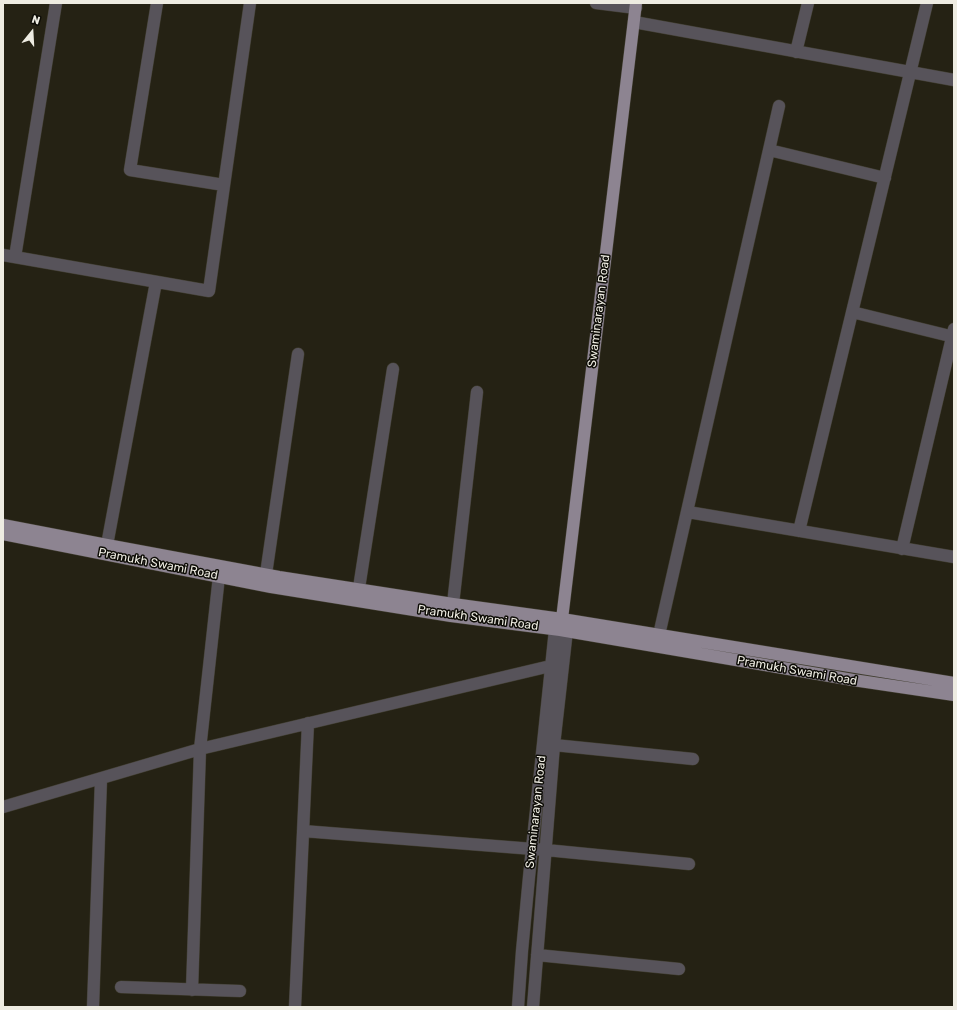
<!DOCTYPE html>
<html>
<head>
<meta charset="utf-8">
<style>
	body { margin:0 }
	#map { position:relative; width:957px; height:1010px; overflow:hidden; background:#252214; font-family:Rubik,sans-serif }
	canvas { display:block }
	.frame { position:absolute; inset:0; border:4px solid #eeece2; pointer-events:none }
	.north { position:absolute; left:12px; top:12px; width:40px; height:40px; -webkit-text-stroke:3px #0d0c06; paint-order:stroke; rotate:18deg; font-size:11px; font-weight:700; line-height:16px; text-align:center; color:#eeece2 }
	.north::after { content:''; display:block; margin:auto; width:14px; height:18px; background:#eeece2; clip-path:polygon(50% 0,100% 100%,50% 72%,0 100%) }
</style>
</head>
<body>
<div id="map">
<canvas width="957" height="1010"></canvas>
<div class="frame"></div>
<div class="north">N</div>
</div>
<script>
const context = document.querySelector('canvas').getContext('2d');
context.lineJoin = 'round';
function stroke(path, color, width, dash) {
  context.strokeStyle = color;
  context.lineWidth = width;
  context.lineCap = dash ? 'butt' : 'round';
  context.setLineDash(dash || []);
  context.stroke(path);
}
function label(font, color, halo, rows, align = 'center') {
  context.font = font + ' Rubik,sans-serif';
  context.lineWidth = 3;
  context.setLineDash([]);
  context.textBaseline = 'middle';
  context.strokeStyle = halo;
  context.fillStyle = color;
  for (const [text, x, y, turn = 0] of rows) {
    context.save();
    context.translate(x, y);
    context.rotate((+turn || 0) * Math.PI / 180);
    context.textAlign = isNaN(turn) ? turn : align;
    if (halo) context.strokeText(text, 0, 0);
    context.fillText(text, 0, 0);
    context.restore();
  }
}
const minor = new Path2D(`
	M157 3 130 170 224 185
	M596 3 636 8
	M634 22 954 80
	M796 52 808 3
	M769 150 885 178
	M3 255 209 291 250 3
	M15 257 56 3
	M852 312 954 337
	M688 512 954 557
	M799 531 927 3
	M107 545 156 282
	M902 549 954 329
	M266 574 298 354
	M359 588 393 369
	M453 604 477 392
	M659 635 779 106
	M554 745 693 759
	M3 807 200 749 563 663
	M303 831 546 850 689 864
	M537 955 679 969
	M121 987 240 991
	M192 990 200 749 220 567
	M93 1007 101 779
	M295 1007 308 723
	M518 1007 522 951 529 877 556 620
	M533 1007 554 745 568 621`);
const major = new Path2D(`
	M3 525 107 545 279 577 453 604 562 619 954 683
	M3 534 271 587 451 616 560 630 853 680 954 695
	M562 619 636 3`);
stroke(minor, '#413e31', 13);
stroke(major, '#413e31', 13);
stroke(minor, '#57535a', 12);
stroke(major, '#8d8491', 12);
label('12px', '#eeece2', '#0d0c06', [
	["Swaminarayan Road",599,311,-83],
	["Pramukh Swami Road",158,564,11],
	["Pramukh Swami Road",478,618,8],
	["Pramukh Swami Road",797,671,10],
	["Swaminarayan Road",536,812,-84]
]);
</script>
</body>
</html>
